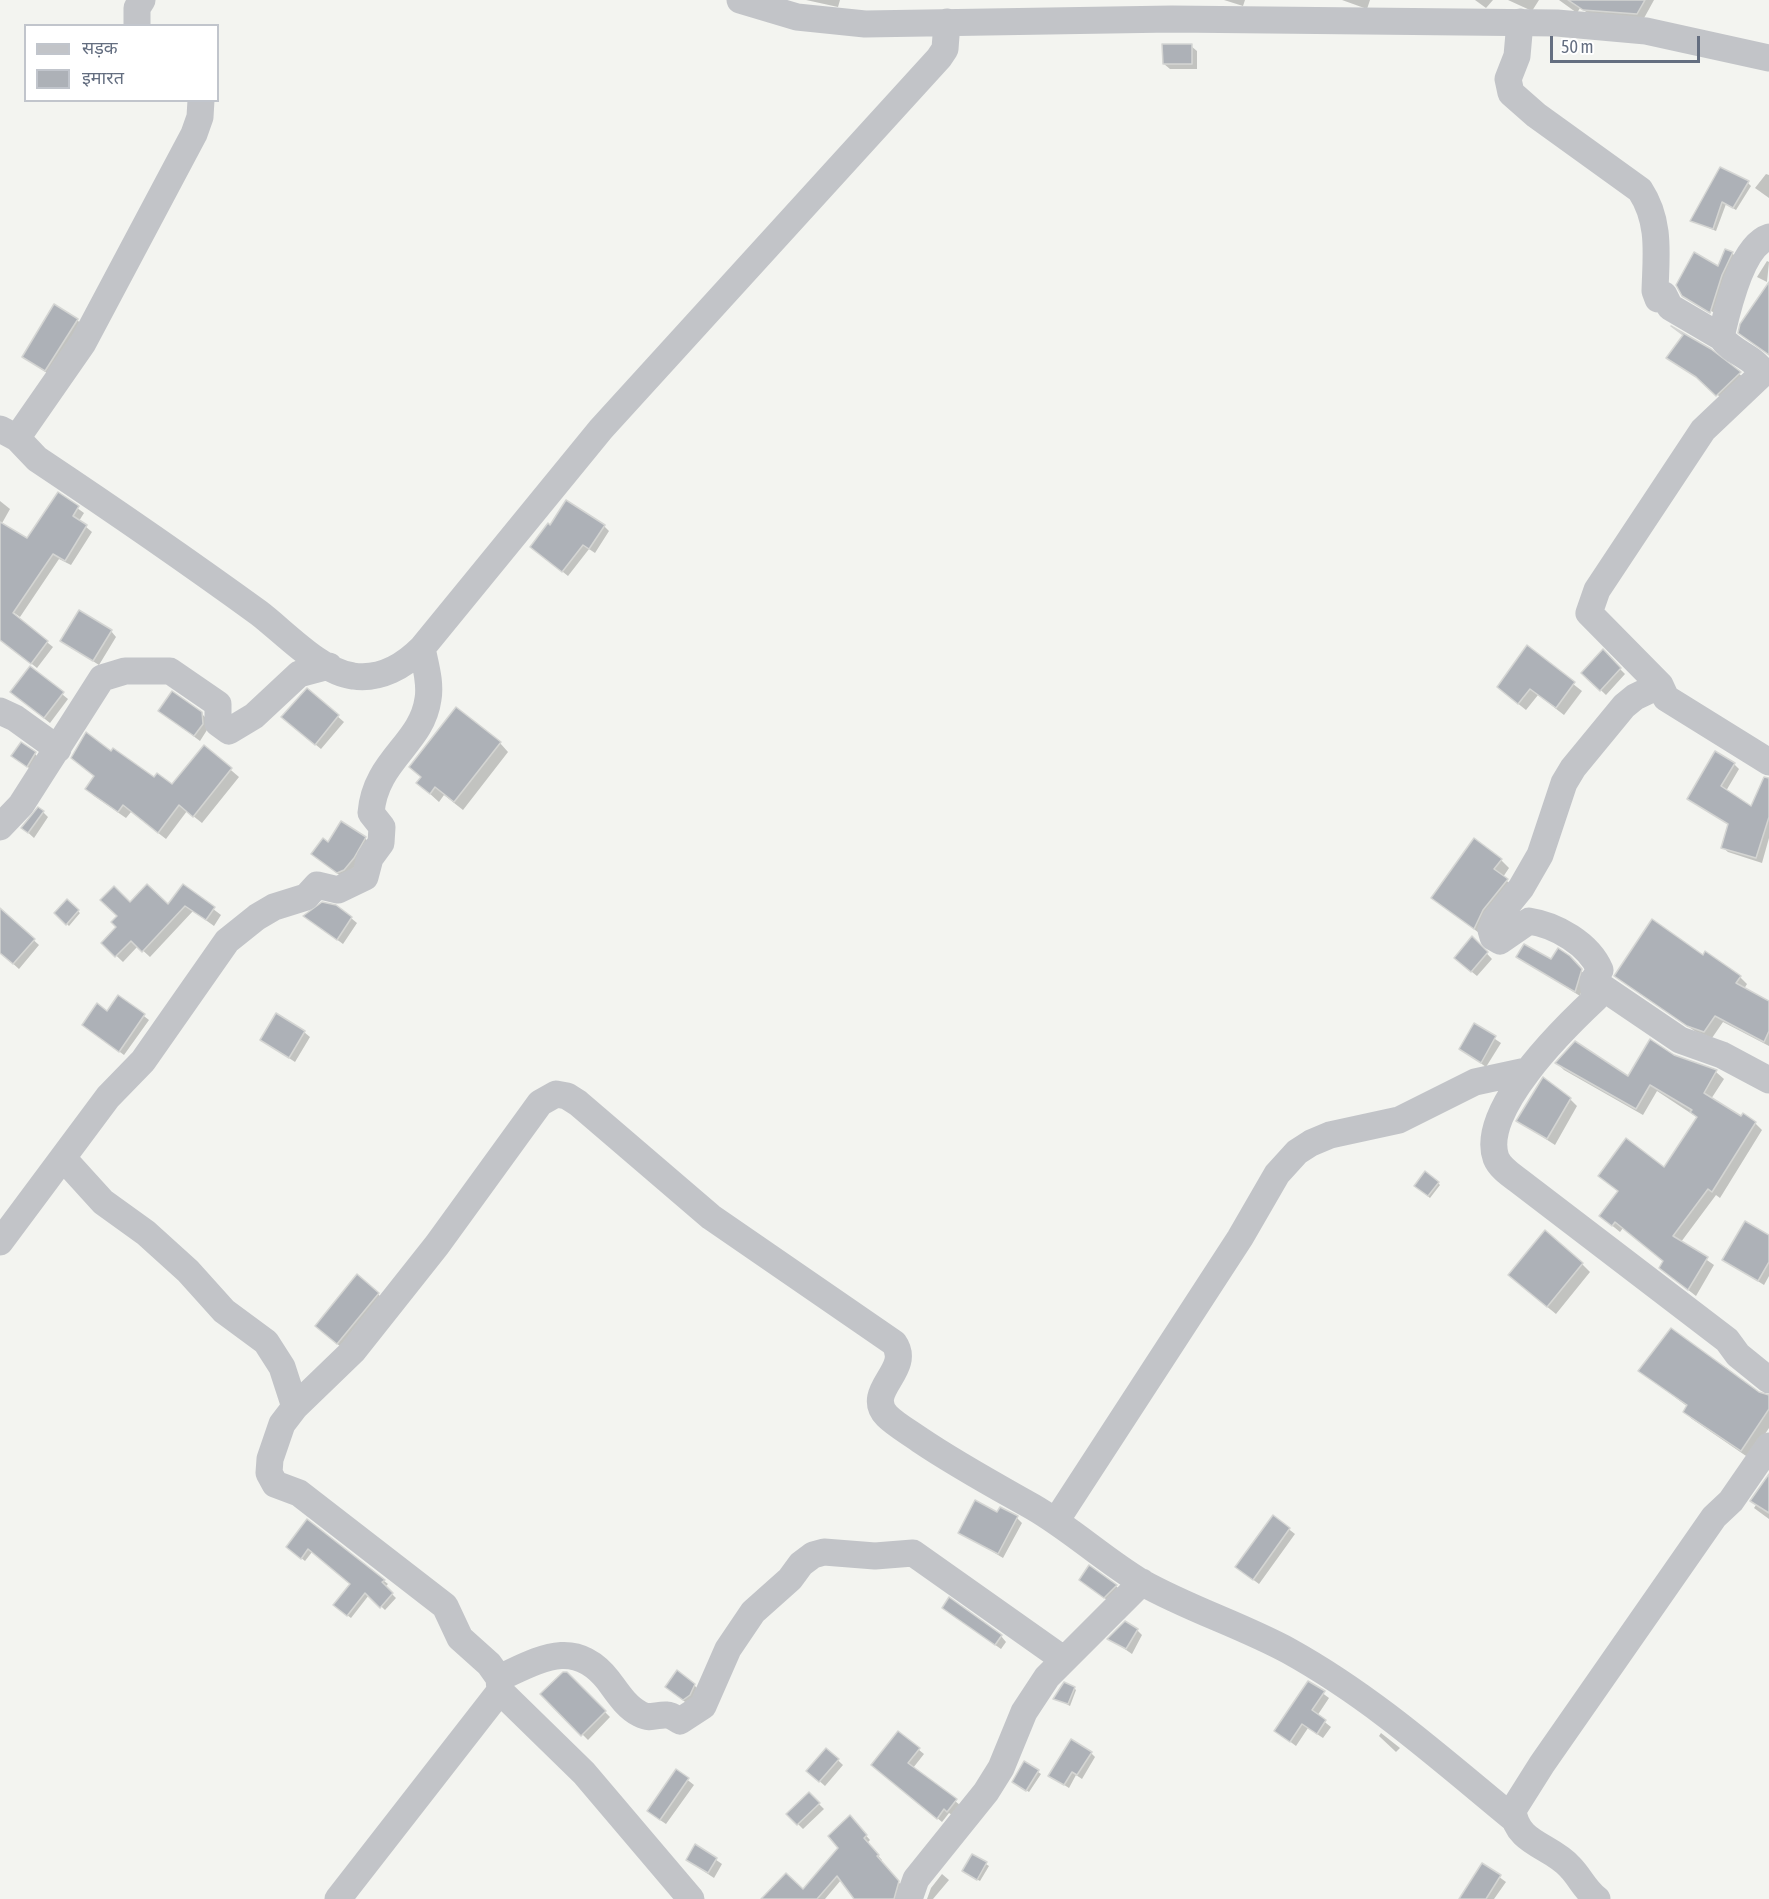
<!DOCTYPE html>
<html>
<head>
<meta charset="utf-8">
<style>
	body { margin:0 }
	#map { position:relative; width:1769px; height:1899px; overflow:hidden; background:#f3f4f0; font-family:"Asap Condensed","Noto Sans Devanagari",sans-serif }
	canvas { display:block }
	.legend { position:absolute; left:24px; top:24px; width:195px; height:78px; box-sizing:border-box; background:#fff; border:2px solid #c1c5cc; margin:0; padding:8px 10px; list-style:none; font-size:18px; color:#646e80 }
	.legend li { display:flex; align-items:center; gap:12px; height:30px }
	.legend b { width:30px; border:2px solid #c1c5cc }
	.scale { position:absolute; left:1550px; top:36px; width:150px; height:27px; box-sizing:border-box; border:3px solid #646e80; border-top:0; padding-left:8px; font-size:18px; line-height:21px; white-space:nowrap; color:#646e80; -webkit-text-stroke:4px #fff; paint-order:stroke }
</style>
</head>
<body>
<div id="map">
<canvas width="1769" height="1899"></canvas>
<ul class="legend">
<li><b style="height:8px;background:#c2c4c8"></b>सड़क</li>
<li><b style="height:16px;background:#adb1b7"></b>इमारत</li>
</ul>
<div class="scale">50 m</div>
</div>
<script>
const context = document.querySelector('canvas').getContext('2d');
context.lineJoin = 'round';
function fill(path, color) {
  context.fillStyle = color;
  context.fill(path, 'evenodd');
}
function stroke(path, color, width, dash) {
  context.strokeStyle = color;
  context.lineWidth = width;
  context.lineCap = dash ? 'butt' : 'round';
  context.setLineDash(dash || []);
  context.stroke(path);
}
fill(new Path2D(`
	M806 0H840L838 7Z
	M1224 0H1245L1243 6Z
	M1342 0H1370L1367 9Z
	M1475 0H1493L1486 8Z
	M1508 0H1539L1532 11Z
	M1559 0H1654L1643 20 1591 15 1580 8 1577 13Z
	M1191 46 1197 51V69H1170L1164 64Z
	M1766 174 1769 175V198L1755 188Z
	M1748 183 1751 186 1736 210 1726 204 1716 231 1692 221Z
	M1732 253 1739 260 1718 315 1685 296 1719 268Z
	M1767 261 1769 262 1767 282 1757 277Z
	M77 320 86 328 54 378 24 357Z
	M1710 350 1743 377 1721 398 1702 380 1668 358Z
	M58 494 84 513 79 521 92 532 71 565 59 559 20 617 0 603V501L10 509 1 525 27 540Z
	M604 526 609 531 595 553 589 549 568 576 532 547Z
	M13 615 53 647 37 668 0 639V632Z
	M111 631 116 637 99 665 62 641Z
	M1527 648 1582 691 1564 715 1538 695 1526 710 1506 694Z
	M1603 652 1625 674 1606 695 1583 673Z
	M30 668 68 699 50 723 17 697Z
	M307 690 344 722 321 749 288 722Z
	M160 711 201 713 207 719V730L200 741Z
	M500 743 508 752 463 810 444 795 439 802 418 783Z
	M204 747 239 777 202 823 187 811 166 839 131 812 126 818 94 796 87 789 95 777 73 758 111 753 154 779 172 786Z
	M35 754 40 759 33 771 13 756Z
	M1734 764 1739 769 1726 791 1752 808 1765 778H1769V838L1762 863 1728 852 1722 847 1729 825 1689 799Z
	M43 812 48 817 34 838 23 828Z
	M365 838 370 844 359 863 343 878 319 859 328 844Z
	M1501 860 1509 868 1503 877 1515 889 1483 936 1433 898Z
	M183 886 221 915 214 926 193 911 150 957 138 946 123 962 103 943 118 927 119 916 130 904 168 906Z
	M67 901 80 913 69 926 56 913Z
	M0 910 39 945 19 969 0 952Z
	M305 916 351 918 357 923 343 944Z
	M1472 938 1492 959 1477 976 1461 963Z
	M1518 957 1552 961 1569 957 1586 976 1580 996Z
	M1703 957 1740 977 1747 984 1744 989 1769 1003V1046L1723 1022 1712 1038 1696 1032 1616 976Z
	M119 997 149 1020 124 1055 89 1029 108 1013Z
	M1474 1025 1501 1043 1486 1067 1461 1049Z
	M304 1032 310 1037 295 1062 262 1040Z
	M1674 1056 1716 1072 1724 1079 1711 1099 1741 1118 1755 1123 1762 1130 1720 1198 1716 1195 1681 1242 1714 1265 1696 1296 1660 1268 1664 1262 1623 1228 1620 1232 1609 1223 1619 1192 1600 1176 1665 1169 1698 1118 1657 1091 1643 1115 1564 1070 1557 1063 1628 1078Z
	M1570 1099 1577 1106 1555 1145 1518 1121Z
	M1438 1183 1440 1185 1430 1198 1418 1188Z
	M1769 1236V1276L1764 1285 1724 1260Z
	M1582 1264 1590 1272 1556 1314 1518 1283Z
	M378 1294 383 1299 343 1349 323 1331Z
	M1691 1346 1727 1368 1758 1394 1769 1398V1428L1749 1458 1692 1419 1684 1412 1688 1407 1640 1371Z
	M1769 1476V1519L1754 1508 1756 1505 1752 1501Z
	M998 1514 1017 1518 1022 1523 1003 1558 960 1532Z
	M1273 1517 1295 1534 1259 1584 1243 1572Z
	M307 1521 388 1584 385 1587 396 1598 385 1610 369 1595 351 1618 339 1609 352 1584 312 1552 305 1561 291 1550Z
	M1086 1585 1116 1586 1121 1591 1110 1602Z
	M943 1608 1001 1636 1006 1642 1001 1649Z
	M1137 1630 1142 1635 1132 1654 1110 1639Z
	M566 1673 610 1717 588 1740 542 1694Z
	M1309 1683 1329 1698 1317 1716 1331 1727 1323 1738 1308 1728 1296 1746 1276 1731Z
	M694 1685 700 1691 689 1705 672 1692Z
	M1074 1688 1076 1690 1070 1706 1055 1698Z
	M898 1733 924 1754 913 1768 960 1805 952 1815 949 1813 942 1822 878 1769Z
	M1381 1733 1400 1748 1396 1752 1379 1736Z
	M827 1750 843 1765 825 1786 808 1771Z
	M1091 1753 1095 1757 1082 1779 1076 1775 1069 1788 1050 1776Z
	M1025 1763 1041 1774 1029 1792 1016 1784Z
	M676 1771 694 1785 666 1824 654 1816Z
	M809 1794 824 1809 803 1829 788 1814Z
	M854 1822 870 1840 867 1843 882 1860 880 1861 902 1886 899 1899H855L841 1880 825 1899H778L769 1891 786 1875 803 1891 840 1848Z
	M696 1846 722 1864 714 1878 687 1860Z
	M973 1856 989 1866 980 1881 966 1873Z
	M1483 1865 1506 1882 1494 1899H1461Z
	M942 1874 949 1880 933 1899H927L931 1888Z`), '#0003');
const building = new Path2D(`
	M1568 0H1645L1637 14 1583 10Z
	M1162 44H1192V64H1163Z
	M1720 167 1749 181 1733 208 1722 202 1713 229 1690 221Z
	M1725 249 1733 252 1722 275 1710 313 1682 296 1676 285 1694 252 1718 266Z
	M1769 282V355L1738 333 1740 324Z
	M54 304 78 319 45 371 22 357Z
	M1671 326 1711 349 1741 372 1716 396 1696 377 1666 358 1683 335Z
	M58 492 79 506 73 516 87 525 65 561 53 554 13 613 48 641 31 664 0 640V522L27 538Z
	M566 500 605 525 589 549 583 545 562 572 530 547 548 523 550 525Z
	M79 610 112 630 93 661 60 641Z
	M1527 645 1575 682 1556 708 1530 689 1518 704 1497 687Z
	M1603 649 1621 668 1600 691 1581 673Z
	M30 666 64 692 44 718 10 692Z
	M307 688 339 715 315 745 281 717Z
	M172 691 202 712 203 724 194 736 158 711Z
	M456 707 501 742 454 802 435 787 430 794 416 783 421 777 409 767Z
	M86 732 111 751 113 748 154 777 157 773 172 784 204 745 232 768 193 817 179 805 158 833 123 805 118 812 85 789 94 776 71 758Z
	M21 742 36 752 27 767 11 756Z
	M1715 751 1735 763 1721 786 1751 806 1764 777 1769 778V817L1756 858 1721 848 1728 824 1687 799Z
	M38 807 44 811 28 833 21 828Z
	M341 821 366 837 354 858 344 870 337 873 311 854 323 838 328 842Z
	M1474 838 1502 859 1494 869 1508 879 1483 910 1474 929 1431 898Z
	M147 884 168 904 183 884 215 907 206 920 185 906 142 952 131 941 115 957 101 943 116 927 111 922 117 916 100 900 114 886 130 902Z
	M67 899 79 910 66 925 54 913Z
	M322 902 336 905 352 917 337 940 303 916Z
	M0 908 35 939 13 964 0 953Z
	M1652 919 1703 955 1705 951 1741 976 1736 983 1769 1001V1031L1764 1042 1715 1016 1704 1032 1687 1026 1614 976Z
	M1472 936 1488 952 1471 972 1454 958Z
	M1524 944 1551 959 1558 948 1570 956 1582 969 1575 992 1516 957Z
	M118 995 145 1014 119 1052 82 1025 97 1003 107 1011Z
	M276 1013 305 1031 289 1058 260 1040Z
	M1474 1023 1496 1036 1481 1063 1459 1049Z
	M1650 1039 1674 1055 1717 1070 1704 1093 1741 1116 1743 1113 1756 1122 1712 1192 1708 1189 1673 1236 1708 1257 1688 1290 1659 1268 1663 1261 1615 1222 1612 1226 1599 1216 1618 1191 1598 1176 1626 1138 1664 1167 1697 1117 1690 1112 1692 1110 1650 1085 1636 1109 1555 1063 1575 1041 1628 1076Z
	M1543 1077 1571 1098 1547 1139 1516 1121Z
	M1425 1171 1439 1182 1428 1196 1414 1186Z
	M1745 1221 1769 1235V1262L1758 1281 1722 1260Z
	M1545 1230 1583 1263 1547 1307 1508 1275Z
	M357 1274 379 1293 337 1344 315 1326Z
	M1671 1328 1759 1392 1769 1395V1409L1741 1451 1683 1412 1687 1405 1638 1371Z
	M1769 1474V1513L1750 1501Z
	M975 1500 997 1512 1000 1507 1018 1516 998 1554 958 1533Z
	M1273 1515 1290 1528 1253 1580 1235 1567Z
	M307 1519 385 1580 382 1582 393 1593 380 1608 365 1593 347 1616 333 1605 350 1584 308 1549 301 1559 286 1547Z
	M1089 1565 1117 1585 1104 1598 1079 1580Z
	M949 1597 1002 1635 995 1645 942 1608Z
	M1125 1621 1138 1629 1126 1649 1107 1639Z
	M677 1670 695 1684 690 1695 683 1700 665 1687Z
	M563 1672H567L606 1711 581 1736 540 1694Z
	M1308 1681 1325 1691 1312 1710 1326 1720 1317 1734 1302 1724 1290 1742 1274 1731Z
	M1064 1682 1075 1687 1068 1704 1053 1699Z
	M898 1731 920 1748 908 1763 957 1799 947 1812 944 1809 937 1819 871 1765Z
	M1071 1739 1092 1752 1077 1775 1072 1772 1064 1785 1048 1776Z
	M826 1748 839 1759 819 1782 806 1771Z
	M1024 1761 1039 1770 1026 1791 1012 1782Z
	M676 1769 689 1778 660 1820 647 1811Z
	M809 1792 820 1803 797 1825 786 1814Z
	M850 1815 867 1835 864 1838 879 1855 877 1856 899 1881 894 1899H854L837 1876 817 1899H761L786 1873 803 1889 838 1848 828 1836Z
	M695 1844 717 1858 708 1873 686 1860Z
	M972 1854 987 1862 977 1880 962 1871Z
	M1482 1863 1501 1875 1486 1899H1459Z`);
fill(building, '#adb1b7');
stroke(building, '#d4d5d3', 1.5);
stroke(new Path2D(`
	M740 0 797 17 865 24 1172 19 1557 23 1646 31 1769 58
	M1520 22 1517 56 1508 79 1511 93 1536 115 1640 190C1661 222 1656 255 1655 291L1658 299 1664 295 1670 307 1721 337
	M137 26V8L142 0
	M0 429 17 438 37 459C112 509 186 560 259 613 284 632 321 672 353 676 380 680 404 666 422 648L601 429 939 58 945 49 947 22
	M17 438 83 343 194 134 200 117 201 100
	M1660 685 1589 613 1597 590 1703 430 1763 373C1755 357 1732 353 1721 337 1727 311 1741 246 1769 237
	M0 711 15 718 58 749
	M1769 762 1666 698 1660 685 1635 697 1624 706 1573 768 1564 783 1540 855 1521 888 1495 920 1491 930 1493 937 1500 941 1529 921C1556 925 1589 944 1600 970L1593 981 1595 999C1564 1028 1479 1111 1496 1158 1500 1168 1511 1175 1519 1181L1727 1340 1738 1355 1769 1380
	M0 827 21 805 102 678 125 671H170L218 704V723L229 731 254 716 299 674 329 666
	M1593 981 1680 1040 1722 1055 1769 1080
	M63 1158 103 1202 146 1233 188 1271 224 1311 266 1342 282 1367 295 1407
	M0 1242 108 1097 143 1061 227 941 257 917 274 907 306 897 317 885 338 890 365 877 370 858 381 843 382 827 371 813C375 760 422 744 428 699 431 682 425 664 422 648
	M1056 1521 1240 1238 1277 1174 1297 1152 1311 1143 1330 1135 1399 1120 1475 1082 1526 1071
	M499 1678C539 1660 574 1637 608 1680 617 1692 626 1707 640 1714 651 1720 657 1714 667 1715 671 1715 677 1719 680 1721L703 1706 728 1649 753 1612 790 1579 801 1564 813 1555 824 1552 875 1556 913 1553 1063 1659
	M500 1691 584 1773 691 1899
	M338 1899 500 1691 499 1678 489 1664 460 1638 445 1606 299 1493 275 1484 269 1473 270 1459 282 1424 295 1407 353 1351 437 1245 540 1103 556 1094 567 1096 578 1103 711 1217 894 1343C913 1370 863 1391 887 1416 896 1425 909 1432 920 1440 957 1465 994 1485 1033 1507 1071 1529 1103 1559 1141 1582 1189 1609 1241 1625 1289 1651 1372 1697 1441 1759 1514 1819
	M909 1899 916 1879 986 1792 1001 1768 1024 1712 1047 1677 1142 1582
	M1597 1899C1585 1890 1580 1877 1570 1867 1551 1845 1516 1844 1513 1810L1542 1764 1714 1517 1731 1501 1769 1446`), '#c2c4c8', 27);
</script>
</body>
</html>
